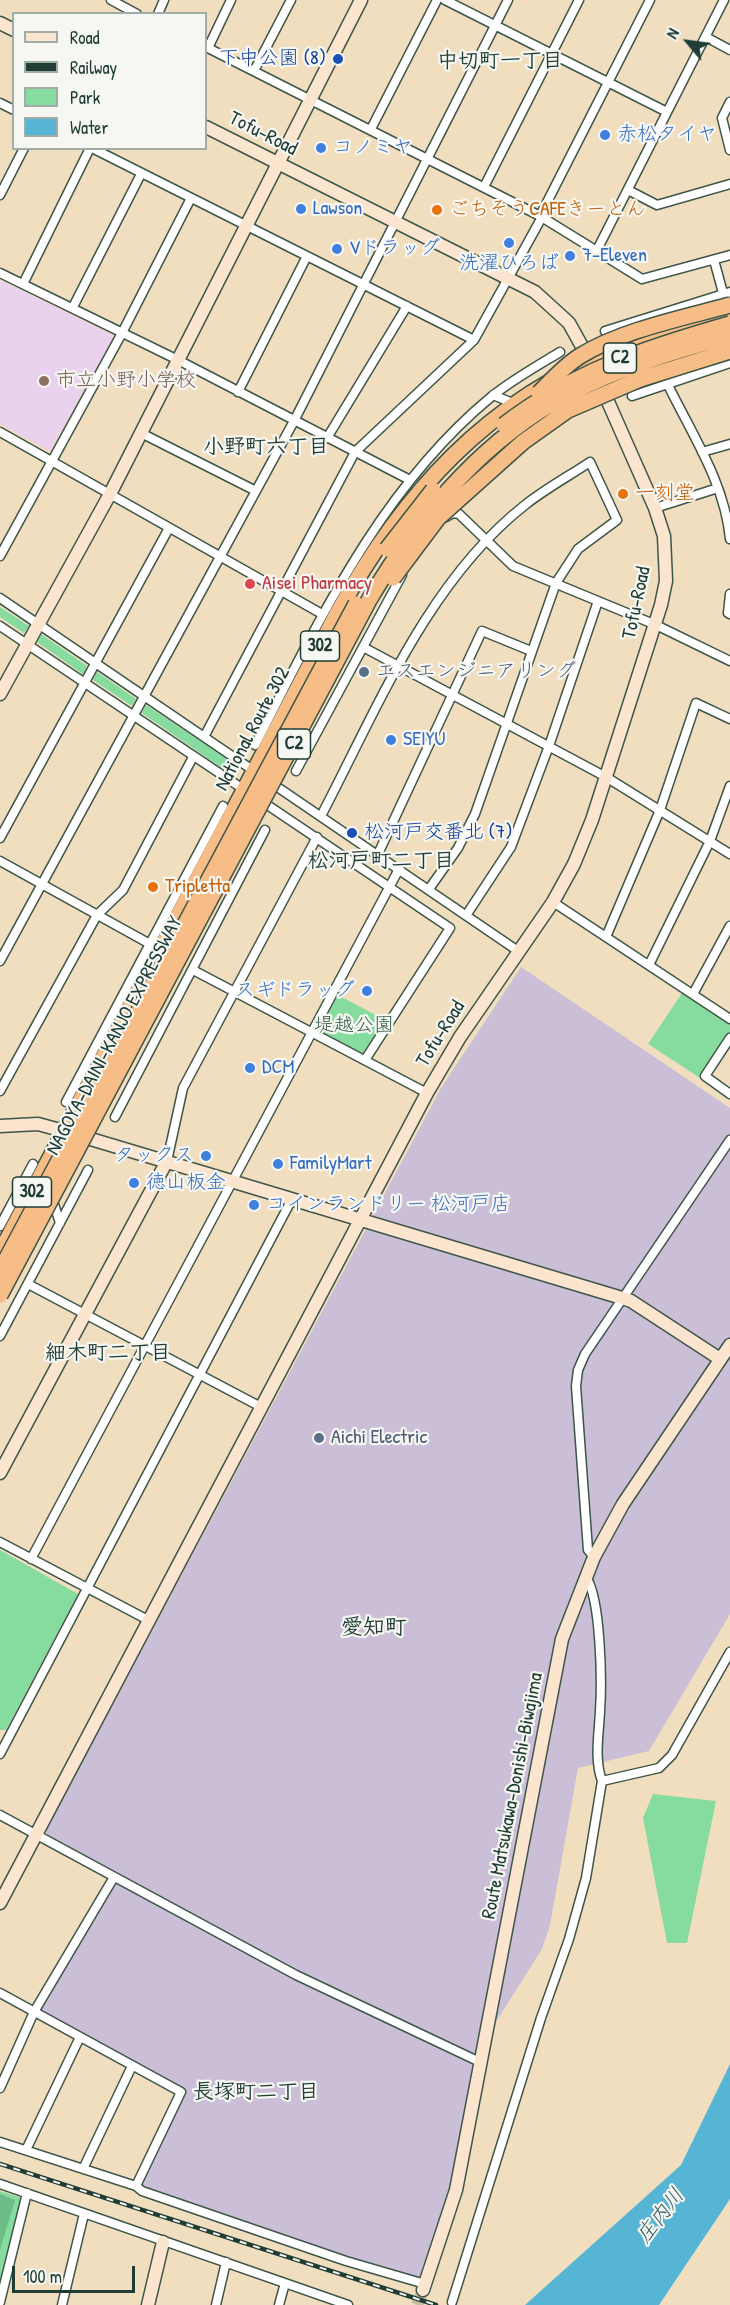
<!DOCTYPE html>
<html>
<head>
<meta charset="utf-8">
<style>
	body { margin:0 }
	#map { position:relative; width:730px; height:2305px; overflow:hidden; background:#f1debe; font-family:"Patrick Hand",sans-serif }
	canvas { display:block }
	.legend { position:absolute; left:12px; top:12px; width:195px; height:138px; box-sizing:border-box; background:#f6f6f2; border:2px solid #a0aca6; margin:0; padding:8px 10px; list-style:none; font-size:18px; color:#1f3d34 }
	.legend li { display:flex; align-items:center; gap:12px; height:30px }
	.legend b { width:30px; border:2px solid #a0aca6 }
	.north { position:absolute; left:658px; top:12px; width:60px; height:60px; -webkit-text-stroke:4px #f6f6f2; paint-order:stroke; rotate:299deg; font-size:16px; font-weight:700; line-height:24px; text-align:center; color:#1f3d34 }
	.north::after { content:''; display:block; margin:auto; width:21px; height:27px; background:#1f3d34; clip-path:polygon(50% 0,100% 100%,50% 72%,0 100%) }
	.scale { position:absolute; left:12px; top:2266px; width:123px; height:27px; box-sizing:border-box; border:3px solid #1f3d34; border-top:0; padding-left:8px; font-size:18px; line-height:21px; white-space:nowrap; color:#1f3d34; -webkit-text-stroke:4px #f6f6f2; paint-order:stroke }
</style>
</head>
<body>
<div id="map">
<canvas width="730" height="2305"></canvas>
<ul class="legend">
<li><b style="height:8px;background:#fbe5cf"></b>Road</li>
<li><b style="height:8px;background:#1f3d34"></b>Railway</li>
<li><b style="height:16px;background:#86dc9f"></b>Park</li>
<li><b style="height:16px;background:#56b5d4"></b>Water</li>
</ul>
<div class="north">N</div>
<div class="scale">100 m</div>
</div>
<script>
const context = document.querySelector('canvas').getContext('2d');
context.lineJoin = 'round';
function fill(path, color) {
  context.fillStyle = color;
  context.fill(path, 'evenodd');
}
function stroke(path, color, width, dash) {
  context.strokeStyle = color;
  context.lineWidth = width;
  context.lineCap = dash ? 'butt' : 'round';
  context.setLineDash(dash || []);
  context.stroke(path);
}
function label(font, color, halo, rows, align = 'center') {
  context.font = font + ' "Patrick Hand","Klee One",sans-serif';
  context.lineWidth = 4.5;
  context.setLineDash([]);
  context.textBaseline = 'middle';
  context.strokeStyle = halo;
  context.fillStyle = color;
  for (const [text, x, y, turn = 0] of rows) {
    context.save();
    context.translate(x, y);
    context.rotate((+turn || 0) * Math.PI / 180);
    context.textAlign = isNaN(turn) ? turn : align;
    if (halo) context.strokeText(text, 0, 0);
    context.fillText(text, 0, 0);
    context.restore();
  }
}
fill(new Path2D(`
	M0 280 111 334 113 338 50 451 0 424Z`), '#ead1ed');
fill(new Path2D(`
	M521 967 730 1108V1614L649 1751 578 1768 550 1925 542 1949 477 2052 451 2188 421 2277 416 2278 351 2260 293 2237 142 2188 140 2184 183 2089 41 2010 120 1874 47 1835 46 1830 441 1088Z`), '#cabfd7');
fill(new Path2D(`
	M0 607 29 626 24 633 0 617Z
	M41 634 87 666 83 674 37 642Z
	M97 672 136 699 132 706 93 680Z
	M146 705 233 763 228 772 142 713Z
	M682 993 730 1025V1033L700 1078 648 1044Z
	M338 995 385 1020 362 1054 319 1030Z
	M0 1550 78 1594 6 1730H0Z
	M653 1794 716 1801 687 1943H667L643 1818Z
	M0 2191 19 2197 21 2201 0 2284Z`), '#86dc9f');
fill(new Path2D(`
	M0 2194 15 2200 0 2250Z`), '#6cbc86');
fill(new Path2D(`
	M730 2064V2199L659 2305H525L681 2165Z`), '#56b5d4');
stroke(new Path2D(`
	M417 2305 423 2290`), '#c7bea2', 12, [12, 6]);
const street = new Path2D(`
	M111 0 137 14
	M445 0 667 112
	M158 14 164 0
	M706 37 730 50
	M206 47 540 216 642 279 730 255
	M208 48 231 0
	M254 71 291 0
	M730 102 722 118 730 150
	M0 103 14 110
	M371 129 437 0
	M92 148 474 340
	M484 187 579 0
	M628 190 657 205 730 184
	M0 195 24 148
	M540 216 650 0
	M596 252 724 0
	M714 260 723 293
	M0 273 178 360 408 479
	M23 284 90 148
	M73 307 141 174
	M605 331 730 292
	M669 387C693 436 725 484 730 539
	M238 392 307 256
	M493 395 515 404
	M632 396 730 363
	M0 432 322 614
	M141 433 256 491
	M327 438 407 306
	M702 452 730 444
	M655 508 718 488
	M446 517 453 513 459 514 513 566 656 625 730 661
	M0 556 122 333 191 198
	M730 594 728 613 730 614
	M0 598 257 773
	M0 626 246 791
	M363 647 606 777 730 854
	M204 737 355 452 474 340 542 217
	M255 745C320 619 380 489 491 397 512 380 537 366 560 352
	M296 771 402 575
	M270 782 518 951
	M260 800 450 928 365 1060
	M321 816C377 709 428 581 525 505 545 489 569 476 590 462L617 520 578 549 556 583 475 814 458 848 429 889
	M0 838 169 528
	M378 854 482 631 531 651
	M0 861 150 944
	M553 902 730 1019
	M467 914 511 847 549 746 598 601
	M606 937 660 810 696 703 730 719
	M0 961 294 421 508 0
	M649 965 710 841 730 786
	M193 970 427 1093
	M693 994 730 926
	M730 1038 705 1076 730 1094
	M0 1091 97 915 123 890 193 757
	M66 1102 223 806
	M115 1117 265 830
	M167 1161 183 1088 317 837
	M52 1198 60 1223
	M0 1226 33 1164
	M28 1284 261 1407
	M0 1336 88 1170
	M0 1542 148 1620
	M594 1557 588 1550 576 1386 578 1370 585 1354 730 1140
	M31 1559 399 869
	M586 1577C601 1599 602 1682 600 1711 599 1734 594 1759 602 1781
	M0 1754 292 1199
	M0 1815 296 1975 482 2063
	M0 1993 181 2092 136 2186
	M0 2088 34 2012 114 1877
	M0 2142 136 2186 142 2191 346 2261 425 2284
	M26 2150 80 2037
	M83 2169 132 2066
	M0 2184 348 2305
	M0 2302 27 2193
	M452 2302 541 2018 569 1939 586 1878 602 1781 659 1768 672 1755 730 1652
	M62 2305 84 2214
	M216 2305 226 2262
	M279 2305 285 2283`);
const secondary = new Path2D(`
	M0 23 14 30
	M206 127 535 292 569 323 590 361
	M0 694 110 494 361 0
	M0 1126 38 1124 64 1131 622 1298 631 1301 720 1359
	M0 1473 167 1161
	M0 1903 427 1093 460 1037 553 902 574 864 592 820 661 605 666 581 664 536 655 508 602 388
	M423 2290 456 2190 562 1639 594 1557 623 1504 730 1345
	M148 2305 163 2242`);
const highway = new Path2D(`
	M0 1253 337 614C402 495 488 399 617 350 653 335 692 325 730 314`);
stroke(street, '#3e5549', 11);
stroke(secondary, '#3e5549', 15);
stroke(highway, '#3e5549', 18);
stroke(street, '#fff', 8);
stroke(secondary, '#fbe5cf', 12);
stroke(highway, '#f6be86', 15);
const rail = new Path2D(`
	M0 2164 436 2305`);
stroke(rail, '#1f3d34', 4.5);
stroke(rail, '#f6f6f2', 2, [7]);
const highwayBridge = new Path2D(`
	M539 393C552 380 564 366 580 356 622 330 683 318 730 305
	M504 425C574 371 646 348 730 324
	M387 549 433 490
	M393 578 438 518 523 442 568 410 640 379 730 351
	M0 1271 356 604
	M0 1295 369 600C418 517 481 441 567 395 619 368 674 351 730 336`);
stroke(highwayBridge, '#3e5549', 18, []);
stroke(highwayBridge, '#f6be86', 15);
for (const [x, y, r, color] of [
	[338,59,6,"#1a4fb4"],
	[605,135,6,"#3f7fe0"],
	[321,148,6,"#3f7fe0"],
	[301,209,6,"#3f7fe0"],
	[437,210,6,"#e8710a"],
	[509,243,6,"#3f7fe0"],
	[337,249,6,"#3f7fe0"],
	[570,256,6,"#3f7fe0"],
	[44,381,6,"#8d6e63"],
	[623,494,6,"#e8710a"],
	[250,584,6,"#e0444e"],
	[364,672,6,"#5c6f8a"],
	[391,740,6,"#3f7fe0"],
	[352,833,6,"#1a4fb4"],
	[153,887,6,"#e8710a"],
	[367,991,6,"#3f7fe0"],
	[250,1068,6,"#3f7fe0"],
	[206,1156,6,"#3f7fe0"],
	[278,1164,6,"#3f7fe0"],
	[134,1183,6,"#3f7fe0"],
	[254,1205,6,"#3f7fe0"],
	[319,1438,6,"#5c6f8a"]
]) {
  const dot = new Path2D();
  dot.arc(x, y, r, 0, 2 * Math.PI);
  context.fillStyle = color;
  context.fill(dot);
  stroke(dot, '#f6f6f2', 2);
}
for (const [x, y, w] of [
	[620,358,33],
	[320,646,39],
	[294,744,33],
	[32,1192,39]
]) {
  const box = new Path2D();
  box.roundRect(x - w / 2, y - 15, w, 30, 4.5);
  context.fillStyle = '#f6f6f2';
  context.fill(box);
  stroke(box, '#1f3d34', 1.5);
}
label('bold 18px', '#1f3d34', null, [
	["C2",620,358],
	["302",320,646],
	["C2",294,744],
	["302",32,1192]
]);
label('20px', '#164399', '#f6f6f2', [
	["下中公園 (8)",326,59],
	["松河戸交番北 (7)",364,833,"left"]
], 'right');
label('20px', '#1f3d34', '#f6f6f2', [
	["Tofu-Road",263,134,27],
	["Tofu-Road",637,603,-78],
	["National Route 302",253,729,-62],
	["Tofu-Road",441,1034,-58],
	["NAGOYA-DAINI-KANJO EXPRESSWAY",115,1036,-62],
	["Route Matsukawa-Donishi-Biwajima",513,1796,-79]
]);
label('20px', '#366cbe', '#f6f6f2', [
	["赤松タイヤ",617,135],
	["コノミヤ",333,148],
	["Lawson",313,209],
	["Vドラッグ",349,249],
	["7-Eleven",582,256],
	["洗濯ひろば",509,264,"center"],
	["SEIYU",403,740],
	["スギドラッグ",355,991,"right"],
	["DCM",262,1068],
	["タックス",194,1156,"right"],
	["FamilyMart",290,1164],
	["徳山板金",146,1183],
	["コインランドリー 松河戸店",266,1205]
], 'left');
label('20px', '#c56008', '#f6f6f2', [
	["ごちそうCAFEきーとん",449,210],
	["一刻堂",635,494],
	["Tripletta",165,887]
], 'left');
label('20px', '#785e54', '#f6f6f2', [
	["市立小野小学校",56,381]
], 'left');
label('20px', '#be3a42', '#f6f6f2', [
	["Aisei Pharmacy",262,584]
], 'left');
label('20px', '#4e5e75', '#f6f6f2', [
	["エスエンジニアリング",376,672],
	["Aichi Electric",331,1438]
], 'left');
label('20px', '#345d49', '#f6f6f2', [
	["堤越公園",354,1026]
]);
label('bold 21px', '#1f3d34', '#f6f6f2', [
	["中切町一丁目",500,61],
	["小野町六丁目",266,447],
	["松河戸町二丁目",381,861],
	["細木町二丁目",108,1353],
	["長塚町二丁目",256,2092]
]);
label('italic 21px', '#2d5b5c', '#f6f6f2', [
	["庄内川",661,2216,-52]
]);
label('bold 22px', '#1f3d34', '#f6f6f2', [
	["愛知町",374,1628]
]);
</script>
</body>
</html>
